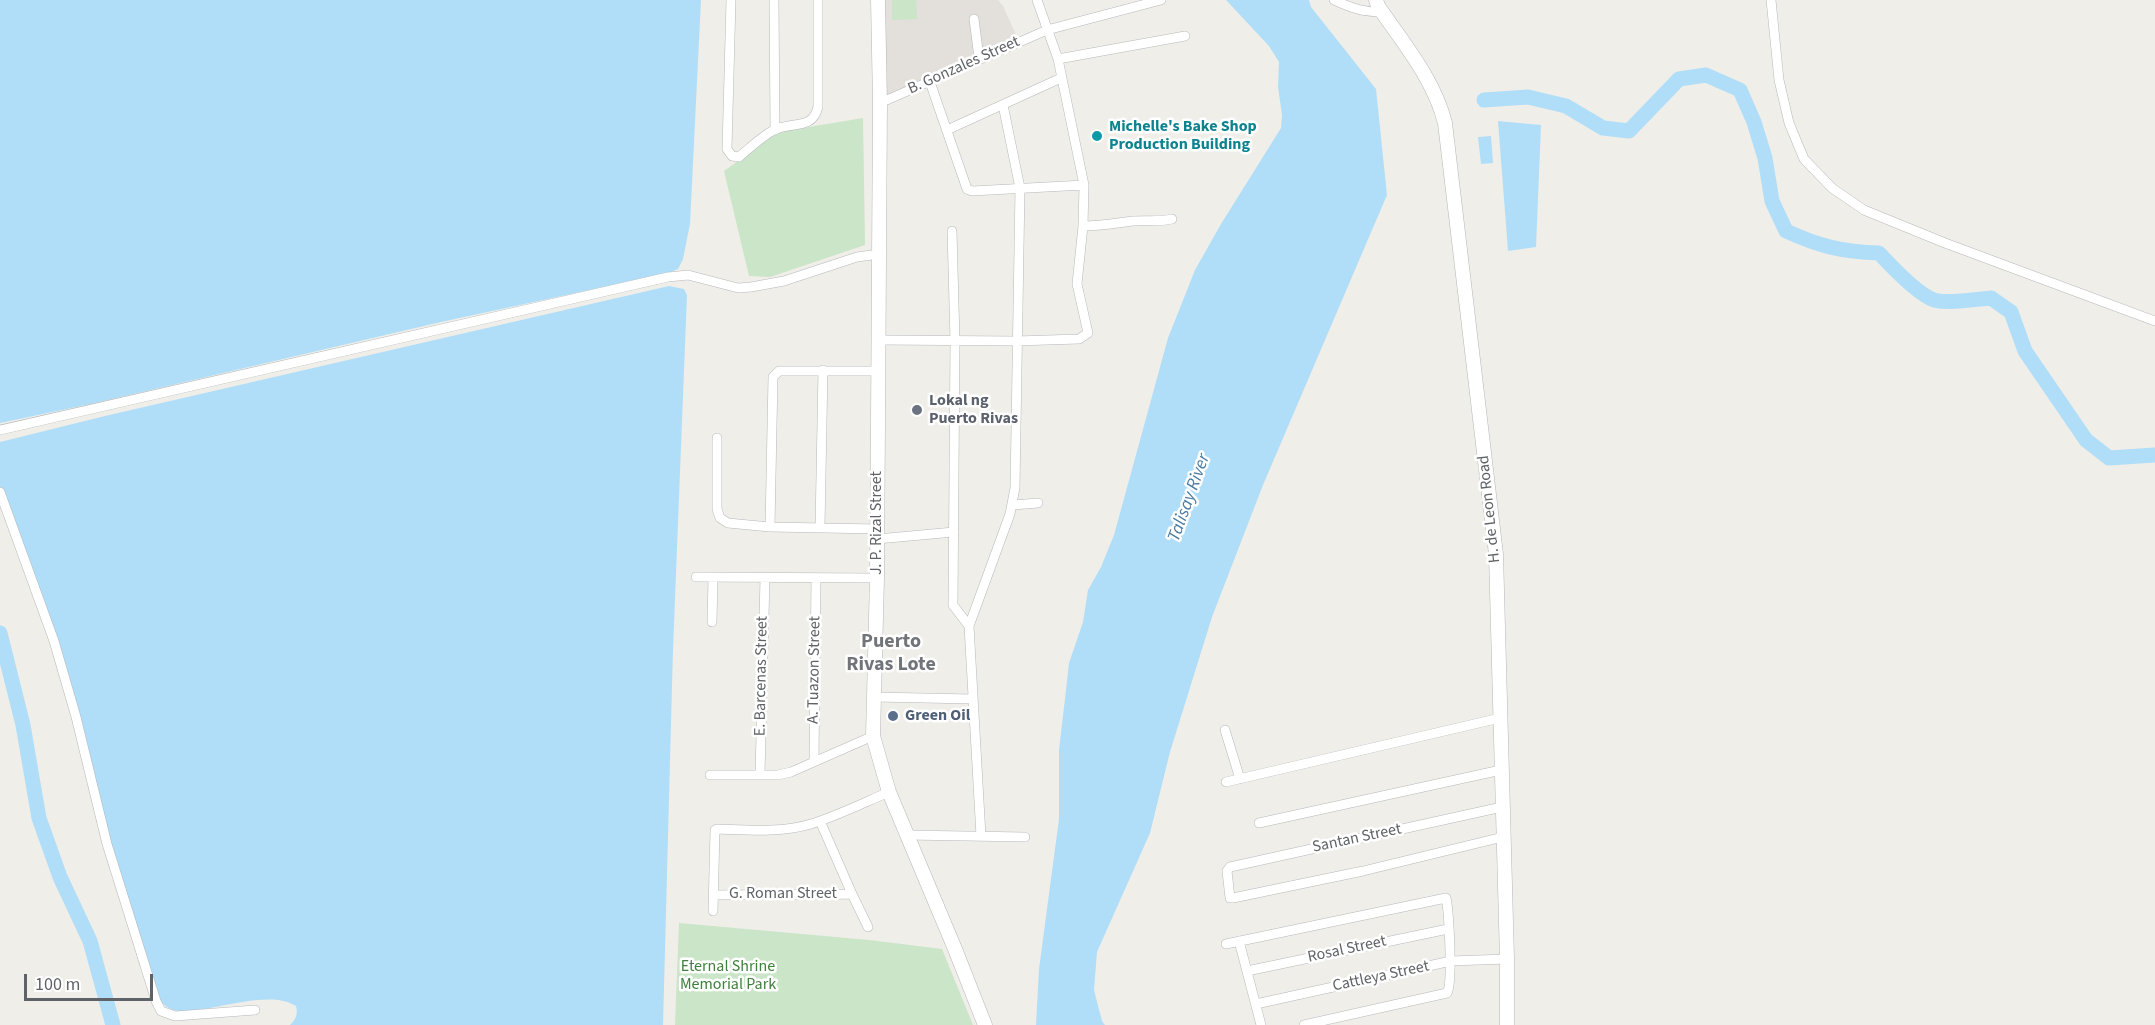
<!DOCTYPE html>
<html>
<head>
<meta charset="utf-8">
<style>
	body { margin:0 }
	#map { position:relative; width:2155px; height:1025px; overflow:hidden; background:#f0eee8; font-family:"Source Sans 3",sans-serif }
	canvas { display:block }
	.scale { position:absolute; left:24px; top:974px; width:129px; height:27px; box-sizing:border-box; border:3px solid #5f6367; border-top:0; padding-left:8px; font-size:18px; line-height:21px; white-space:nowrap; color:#5f6367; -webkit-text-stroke:4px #fff; paint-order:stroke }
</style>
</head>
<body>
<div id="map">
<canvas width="2155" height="1025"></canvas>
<div class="scale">100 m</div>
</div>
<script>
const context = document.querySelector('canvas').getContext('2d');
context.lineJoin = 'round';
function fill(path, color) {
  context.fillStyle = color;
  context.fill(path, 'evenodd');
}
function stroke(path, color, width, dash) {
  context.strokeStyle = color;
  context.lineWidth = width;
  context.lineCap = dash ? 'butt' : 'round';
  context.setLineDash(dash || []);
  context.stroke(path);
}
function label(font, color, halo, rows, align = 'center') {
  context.font = font + ' "Source Sans 3",sans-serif';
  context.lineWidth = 5;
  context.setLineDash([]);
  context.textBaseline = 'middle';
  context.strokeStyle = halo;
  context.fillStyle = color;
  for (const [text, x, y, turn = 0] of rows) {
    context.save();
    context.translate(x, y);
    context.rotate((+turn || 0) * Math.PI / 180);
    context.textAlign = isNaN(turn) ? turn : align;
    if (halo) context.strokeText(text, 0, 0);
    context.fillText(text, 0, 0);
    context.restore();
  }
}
fill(new Path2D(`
	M884 0H998L1003 6 1017 37 885 97Z`), '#e3dfda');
fill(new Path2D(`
	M892 0H916L917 19 892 20Z
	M863 118 865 245 770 277 749 276 724 171 779 132Z
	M679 923 869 940 942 949 973 1025H675Z`), '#cae5c7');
fill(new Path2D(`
	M0 0H701L690 224 683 259 678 269 668 273 441 322 95 403 0 423Z
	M1226 0H1309L1311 7 1376 89 1387 195 1263 485 1212 617 1170 752 1150 833 1097 952 1094 990 1102 1021 1105 1025H1036L1039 969 1059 819V750L1066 690 1069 663 1083 622 1088 590 1101 567 1114 535 1168 338 1195 270 1221 224 1281 128 1282 115 1278 87 1279 62 1269 46Z
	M1498 121 1541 125 1536 247 1508 251Z
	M1491 136 1493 163 1481 164 1478 137Z
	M669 286 684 289 687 295 673 649 663 1025H290C296 1019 298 1014 296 1006 268 988 211 1013 179 1011 170 1010 164 1006 159 999L113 854 79 723 0 488V442L105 416Z`), '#b0def8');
stroke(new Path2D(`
	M1484 100 1528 97 1566 106 1603 128 1629 131 1679 79 1706 75 1740 90 1754 122 1765 158 1772 201 1786 231C1819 246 1842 252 1879 253 1891 266 1917 294 1934 300 1946 304 1978 299 1991 298L2011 312 2025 351 2086 440 2109 458 2155 455
	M0 633 23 725 39 818 60 877 90 941 113 1025`), '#b0def8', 15);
const street = new Path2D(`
	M731 0 727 149 732 156 739 157C750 148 762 136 774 130 792 121 812 131 818 107V0
	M774 0 775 130
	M1334 0C1351 8 1363 12 1382 12
	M1771 0 1779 80 1789 123 1804 159 1832 188 1864 210 1945 243 2155 321
	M974 19 979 58
	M1058 59 1185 36
	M930 82 967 189 972 191 1084 185
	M880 103 1047 30 1161 0
	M947 130 1061 78
	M1083 226C1100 226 1116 223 1133 221 1146 220 1159 222 1172 219
	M952 231 955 341 953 605 969 626 981 836
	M879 340 1016 341 1079 339 1088 333 1077 284 1083 226 1084 185 1058 59 1037 0
	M0 430 668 277 688 275 738 288 751 287 784 281 857 257 879 254
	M717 438V509L720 518 728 523 770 527 878 529
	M0 492 54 641 76 717 107 844 156 1001 161 1011 175 1016 255 1010
	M1013 505 1038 503
	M770 527 773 377 779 371H877
	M820 527 823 370
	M877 539 954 532
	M696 577 877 578
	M712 622 713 578
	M969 626 1010 514 1015 488 1020 188 1003 105
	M875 697 972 699
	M1225 730 1240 779
	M814 761 816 578
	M760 774 765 578
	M710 775H778L791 772 873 736
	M1226 782 1500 718
	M1502 807 1230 867 1227 871 1230 898H1233L1363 871 1503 837
	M820 821 852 894 868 927
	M1259 823 1501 770
	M906 835 1025 837
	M714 895 852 894
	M713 911 715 830 717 829C748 830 781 833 811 824 837 816 863 803 889 792
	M1239 941 1261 1025
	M1226 944 1446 898C1449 912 1453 984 1447 993L1304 1025
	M1247 971 1448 929
	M1256 1004 1451 961 1507 959`);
const secondary = new Path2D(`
	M878 0 880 103 877 578 873 736 889 792 955 949 985 1025
	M1376 0 1378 6C1403 43 1434 79 1445 123L1496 554 1507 959V1025`);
stroke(street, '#b5b8bb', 10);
stroke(secondary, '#b4b7bb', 15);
stroke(street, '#fff', 9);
stroke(secondary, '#fff', 14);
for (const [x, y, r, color] of [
	[1097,136,6,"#0f9aa8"],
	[917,410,6,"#6b7280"],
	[893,716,6,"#5c6f8a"]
]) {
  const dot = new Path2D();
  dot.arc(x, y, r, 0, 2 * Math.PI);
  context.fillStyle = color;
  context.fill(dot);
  stroke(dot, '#fff', 2);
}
label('16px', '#5f6367', '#fff', [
	["B. Gonzales Street",964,66,-24],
	["H. de Leon Road",1490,509,-96],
	["J. P. Rizal Street",877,523,-90],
	["A. Tuazon Street",815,670,-89],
	["E. Barcenas Street",762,676,-89],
	["Santan Street",1357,839,-12],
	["G. Roman Street",783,894],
	["Rosal Street",1347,950,-12],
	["Cattleya Street",1381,977,-12]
]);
label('bold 16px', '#0d838f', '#fff', [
	["Michelle's Bake Shop",1109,127],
	["Production Building",1109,145]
], 'left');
label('bold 16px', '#5b616d', '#fff', [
	["Lokal ng",929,401],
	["Puerto Rivas",929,419]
], 'left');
label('bold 16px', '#4e5e75', '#fff', [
	["Green Oil",905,716]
], 'left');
label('16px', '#3f803d', '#fff', [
	["Eternal Shrine",728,967],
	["Memorial Park",728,985]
]);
label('italic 18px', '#4a7ba2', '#fff', [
	["Talisay River",1190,498,-70]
]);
label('bold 20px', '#717579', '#fff', [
	["Puerto",891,643],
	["Rivas Lote",891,666]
]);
</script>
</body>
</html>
